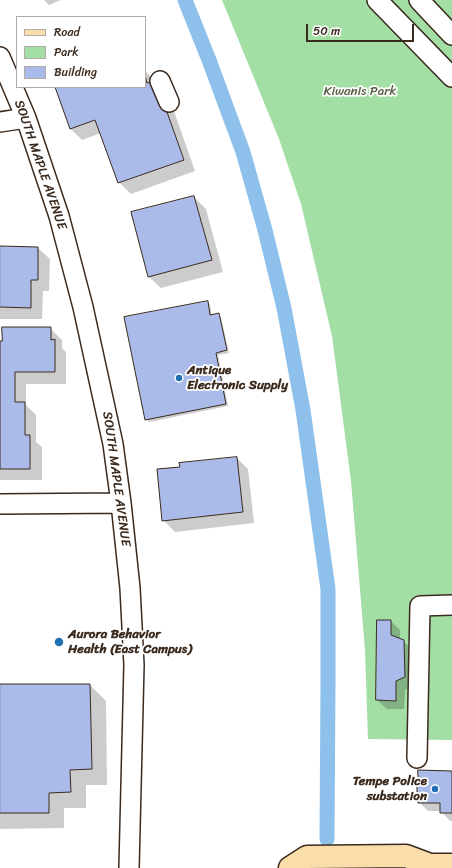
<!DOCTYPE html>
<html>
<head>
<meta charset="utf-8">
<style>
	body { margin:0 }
	#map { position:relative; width:452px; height:868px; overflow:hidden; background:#fff; font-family:Sriracha,sans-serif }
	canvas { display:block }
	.legend { position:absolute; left:16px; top:16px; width:130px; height:72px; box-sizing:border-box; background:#fff; border:1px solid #b1aaa5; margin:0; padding:5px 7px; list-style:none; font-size:12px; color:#3b2a1e }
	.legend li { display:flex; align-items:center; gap:8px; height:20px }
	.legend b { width:20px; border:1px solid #b1aaa5 }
	.scale { position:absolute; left:306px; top:24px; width:108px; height:18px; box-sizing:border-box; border:2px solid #3b2a1e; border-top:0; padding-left:5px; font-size:12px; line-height:14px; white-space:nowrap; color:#3b2a1e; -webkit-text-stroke:3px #fff; paint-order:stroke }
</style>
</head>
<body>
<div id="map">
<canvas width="452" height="868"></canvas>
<ul class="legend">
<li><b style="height:5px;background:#f9deab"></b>Road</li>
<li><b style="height:11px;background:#a3dea5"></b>Park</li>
<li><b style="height:11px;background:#aabbea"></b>Building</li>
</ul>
<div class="scale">50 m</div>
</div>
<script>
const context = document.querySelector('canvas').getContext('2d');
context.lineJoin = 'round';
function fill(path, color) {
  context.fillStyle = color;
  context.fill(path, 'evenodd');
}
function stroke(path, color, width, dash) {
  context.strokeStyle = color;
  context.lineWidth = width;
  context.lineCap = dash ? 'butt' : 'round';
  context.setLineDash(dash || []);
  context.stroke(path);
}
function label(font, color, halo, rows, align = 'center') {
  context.font = font + ' Sriracha,sans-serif';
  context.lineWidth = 3.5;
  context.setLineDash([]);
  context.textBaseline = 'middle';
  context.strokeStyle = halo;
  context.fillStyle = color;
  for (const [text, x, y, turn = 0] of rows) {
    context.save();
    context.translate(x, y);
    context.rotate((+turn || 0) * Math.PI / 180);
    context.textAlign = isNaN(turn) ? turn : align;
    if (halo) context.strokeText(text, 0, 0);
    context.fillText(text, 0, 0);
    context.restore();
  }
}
fill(new Path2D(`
	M222 0H452V740L368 739 365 650 351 481 332 336 301 204 279 139Z`), '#a3dea5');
fill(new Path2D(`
	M44 0H61L49 5Z
	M145 71 168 94 195 171 131 194 119 182 101 133 82 140 70 128 56 87H145Z
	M194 197 206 209 223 272 161 288 149 277Z
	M0 247 38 248 50 259 49 291H43L42 319H0Z
	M207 302 210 305 212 315 219 314 221 317 229 353 218 355 228 406 149 422 146 419Z
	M50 328 62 340V348L66 352V384H26V405L36 415V442L42 447V480H0V342Z
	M237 458 248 469 254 523 175 532 163 520 181 468Z
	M391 621 400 630V640L403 641 413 650V686L405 690 404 709H387L377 700Z
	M0 685H90L106 701 107 785H86V808H64V828L0 829Z
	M452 772V821H450L441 811H428L417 800Z`), '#0003');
stroke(new Path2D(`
	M185 0 209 60 243 152 265 230 284 308 303 410 328 589V682L327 839`), '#8dc0ea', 15);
const building = new Path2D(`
	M145 75 147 83 156 81 184 160 118 183 95 120 70 129 55 87H145Z
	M194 196 212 260 148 277 131 212Z
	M0 246 38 247V280H31V308L0 307Z
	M208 301 210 315 219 313 227 350 216 353 226 404 145 420 124 317Z
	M2 327H51V340L55 339V372H15V402H25V435H30V469H0V341H2Z
	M237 457 243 512 162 521 157 469 180 467 179 463Z
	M377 620H391V635L404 640 405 677 396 681V701L376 700Z
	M0 684H90L92 769 70 770 71 792 49 793V813H0Z
	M418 770 452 771V813H440V803H418V801H416V795H417V782H418Z`);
fill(building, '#aabbea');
stroke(building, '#3b2a1e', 1);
const minor = new Path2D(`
	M377 0 452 77
	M419 0 452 35
	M0 57 26 118 59 216 83 307 113 444 121 503 130 588 134 665 129 868
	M160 81 169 102
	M0 122 26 118
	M0 504 121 503
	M417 758 420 606 452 605`);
const major = new Path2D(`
	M290 868 307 857 406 856 430 865H452`);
stroke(minor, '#3b2a1e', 22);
stroke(major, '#3b2a1e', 25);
stroke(minor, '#fff', 19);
stroke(major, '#f9deab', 22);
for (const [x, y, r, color] of [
	[179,378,4,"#1f6fb2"],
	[59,642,5,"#1f6fb2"],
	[435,789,4,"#1f6fb2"]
]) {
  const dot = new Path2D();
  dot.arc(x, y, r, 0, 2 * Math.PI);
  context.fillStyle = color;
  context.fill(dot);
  stroke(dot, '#fff', 1.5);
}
label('13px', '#5a6046', '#fff', [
	["Kiwanis Park",360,92]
]);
label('13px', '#3b2a1e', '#fff', [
	["SOUTH MAPLE AVENUE",40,165,71],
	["SOUTH MAPLE AVENUE",116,479,82]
]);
label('bold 13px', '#3b2a1e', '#fff', [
	["Antique",187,371],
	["Electronic Supply",187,386],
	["Aurora Behavior",68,635],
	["Health (East Campus)",68,650],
	["Tempe Police",427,782,"right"],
	["substation",427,797,"right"]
], 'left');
</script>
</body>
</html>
